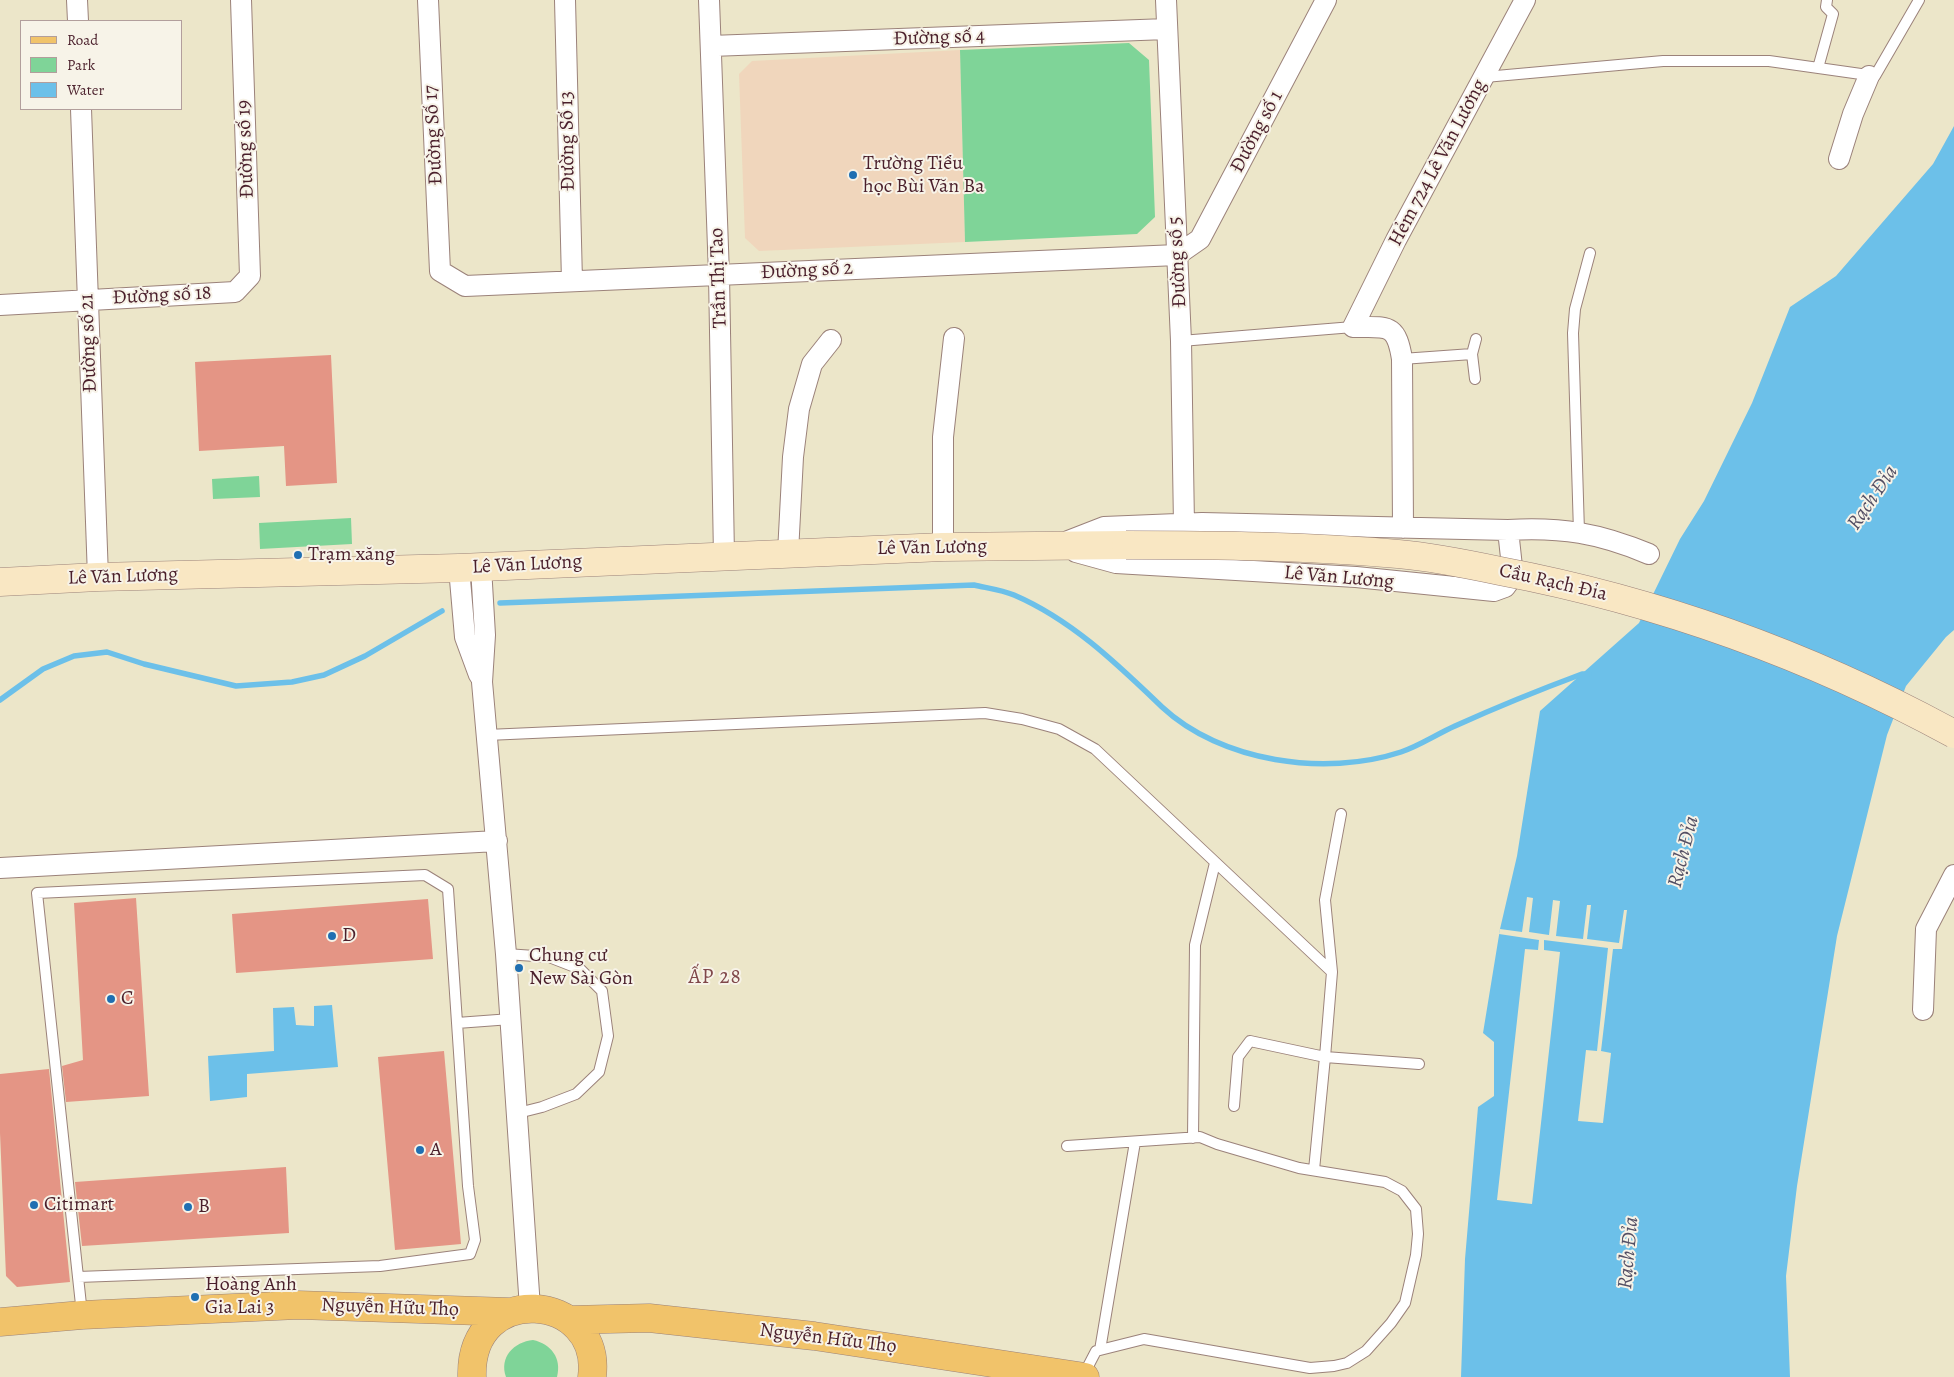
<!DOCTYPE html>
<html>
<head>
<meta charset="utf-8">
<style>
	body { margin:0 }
	#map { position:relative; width:1954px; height:1377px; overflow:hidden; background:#ece6c9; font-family:Alegreya,serif }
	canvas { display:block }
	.legend { position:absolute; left:20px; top:20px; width:162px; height:90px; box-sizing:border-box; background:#f7f3e8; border:1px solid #b29e9c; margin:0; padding:6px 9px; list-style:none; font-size:15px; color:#4a1f2b }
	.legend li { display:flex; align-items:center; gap:10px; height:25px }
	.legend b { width:25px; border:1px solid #b29e9c }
</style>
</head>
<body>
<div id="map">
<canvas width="1954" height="1377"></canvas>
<ul class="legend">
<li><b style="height:6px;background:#f1c36a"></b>Road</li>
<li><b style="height:14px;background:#7fd498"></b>Park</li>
<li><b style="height:14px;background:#6cc0e9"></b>Water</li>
</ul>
</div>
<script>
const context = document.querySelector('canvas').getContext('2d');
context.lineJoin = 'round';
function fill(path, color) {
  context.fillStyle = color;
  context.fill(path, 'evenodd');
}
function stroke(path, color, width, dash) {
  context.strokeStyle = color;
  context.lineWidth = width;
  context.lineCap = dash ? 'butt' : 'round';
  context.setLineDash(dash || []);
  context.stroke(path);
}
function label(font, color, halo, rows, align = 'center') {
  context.font = font + ' Alegreya,serif';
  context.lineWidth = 4;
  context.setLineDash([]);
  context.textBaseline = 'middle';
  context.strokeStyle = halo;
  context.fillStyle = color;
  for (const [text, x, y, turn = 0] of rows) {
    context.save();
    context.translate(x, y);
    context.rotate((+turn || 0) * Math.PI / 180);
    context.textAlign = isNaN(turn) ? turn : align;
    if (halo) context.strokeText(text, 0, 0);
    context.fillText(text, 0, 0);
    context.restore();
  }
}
fill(new Path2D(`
	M960 50 965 242 759 251 745 238 739 74 752 61Z`), '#f0d6bc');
fill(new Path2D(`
	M1129 43 1149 60 1155 217 1137 234 965 242 960 50Z
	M259 476 260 497 213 499 212 479Z
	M351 518 352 544 260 549 259 523Z
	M533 1340C551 1344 562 1358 557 1377H506C499 1357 514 1342 533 1340Z`), '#7fd498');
fill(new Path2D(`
	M1954 126V630L1946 637 1906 686 1887 735 1837 936 1797 1186 1786 1276 1790 1377H1461L1465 1259 1478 1107 1494 1096V1042L1483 1033 1500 929 1517 856 1540 711 1639 623 1680 539 1704 501 1752 403 1790 307 1836 276 1933 164Z
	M332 1005 338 1067 247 1074V1097L210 1101 208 1056 274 1051 273 1008 294 1007 296 1025 314 1026V1006Z`), '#6cc0e9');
fill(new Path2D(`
	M1527 897 1533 898 1529 932 1549 935 1553 900 1560 901 1556 936 1583 939 1587 905H1591L1587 939 1619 943 1624 910H1627L1622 949H1613L1601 1051 1611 1053 1603 1123 1578 1121 1586 1050 1597 1051 1608 948 1544 940V950L1560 952 1532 1204 1497 1200 1525 949 1538 950 1539 940 1499 934 1500 929 1522 932Z`), '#ece6c9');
stroke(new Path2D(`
	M500 603 974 585C987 588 1002 590 1014 595 1072 620 1117 664 1162 707 1221 762 1325 777 1401 752 1419 746 1437 734 1455 726 1497 707 1539 690 1582 674H1589
	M0 700 43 669 74 656 107 652 144 664 236 686 292 682 324 675 365 656 442 611`), '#6cc0e9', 5.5);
fill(new Path2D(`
	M331 355 337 483 286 486 284 446 199 451 195 362Z
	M136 898 149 1096 66 1102 62 1066 83 1060 74 903Z
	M428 899 433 959 236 973 232 914Z
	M444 1051 461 1244 395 1250 378 1057Z
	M49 1069 70 1282 17 1287 6 1276 0 1133V1074Z
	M286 1167 289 1233 82 1246 75 1182Z`), '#e49585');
const lane = new Path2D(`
	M1818 68 1833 14 1826 7 1827 0
	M1485 77 1663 61H1769L1875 76 1919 0
	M1181 341 1353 327
	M1472 354 1476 339
	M1402 359 1472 354 1475 379
	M1579 532 1573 333 1575 309 1590 253
	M487 735 985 713 1022 719 1059 729 1095 749 1332 972 1325 1057 1419 1064
	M506 954 549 957 580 969 602 991 608 1036 599 1072 576 1094 542 1107 518 1113
	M1332 972 1325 900 1341 814
	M457 1023 511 1019
	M1234 1106 1238 1057 1250 1041 1325 1057 1314 1170
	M1193 1138 1195 945 1215 863
	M1067 1146 1200 1137 1217 1144 1299 1168 1385 1182 1402 1191 1416 1209 1418 1234 1416 1255 1405 1303 1391 1323 1366 1351 1347 1363 1334 1366 1310 1368 1144 1339 1096 1351 1083 1376
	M78 1277 380 1266 470 1254 475 1240 468 1186 448 889 425 875 37 893 78 1277 82 1314
	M1100 1350 1135 1142`);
const street = new Path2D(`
	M77 0 78 21
	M428 0 440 271 465 286 1177 255 1200 239 1326 0
	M565 0 572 281
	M709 0 719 275 724 556
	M1166 0 1181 341 1184 525
	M711 46 1167 29
	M81 109 98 577
	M1839 159 1853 114 1869 76
	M0 305 235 292 250 276 241 0
	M1403 528 1402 359C1396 321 1386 328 1353 327L1396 240 1525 0
	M1068 541 1104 527 1202 523 1508 530C1562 527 1599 533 1649 554
	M943 547V437L954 338
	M1076 552 1116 563 1356 577 1494 591 1505 587 1513 576 1508 530
	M788 553 793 457 799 409 812 364 831 340
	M481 567 485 635 482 682 506 954 530 1308
	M459 568 465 637 479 675
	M0 868 497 841
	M1923 1010 1926 929 1954 875`);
const secondary = new Path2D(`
	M0 582 98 577 459 568 943 547 1126 545`);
const primary = new Path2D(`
	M569 1320 649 1318 814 1336 1085 1377
	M0 1322 82 1315 298 1305 510 1312
	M472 1377C469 1280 603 1292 592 1377`);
stroke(lane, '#9b827a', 12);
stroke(street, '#9b827a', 22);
stroke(secondary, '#9b827a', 29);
stroke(primary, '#9b827a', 29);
stroke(lane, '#fff', 10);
stroke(street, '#fff', 20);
stroke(secondary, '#f9e7c3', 28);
stroke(primary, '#f1c36a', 28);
const secondaryBridge = new Path2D(`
	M1126 545C1217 545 1308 546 1398 554 1432 557 1467 564 1500 571 1658 601 1813 657 1954 734`);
stroke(secondaryBridge, '#9b827a', 29, []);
stroke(secondaryBridge, '#f9e7c3', 28);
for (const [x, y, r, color] of [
	[853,175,5,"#1f6fb2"],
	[298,555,5,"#1f6fb2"],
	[332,936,5,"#1f6fb2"],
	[519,968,5,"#1f6fb2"],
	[111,999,5,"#1f6fb2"],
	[420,1150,5,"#1f6fb2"],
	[34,1205,5,"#1f6fb2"],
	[188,1207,5,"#1f6fb2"],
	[195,1297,5,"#1f6fb2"]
]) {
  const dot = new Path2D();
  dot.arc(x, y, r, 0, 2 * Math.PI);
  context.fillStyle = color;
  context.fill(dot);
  stroke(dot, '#f7f3e8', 2);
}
label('20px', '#4a1f2b', '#f7f3e8', [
	["Đường số 4",939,38,-2],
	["Đường số 1",1257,132,-62],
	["Đường Số 17",434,135,-93],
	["Đường Số 13",568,141,-91],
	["Đường số 19",246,149,-92],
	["Hẻm 724 Lê Văn Lương",1438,163,-62],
	["Đường số 5",1178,262,-93],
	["Đường số 2",807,271,-3],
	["Trần Thị Tao",719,278,-92],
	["Đường số 18",162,296,-3],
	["Đường số 21",89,343,-92],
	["Lê Văn Lương",932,548,-1],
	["Lê Văn Lương",527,565,-3],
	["Lê Văn Lương",123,577,-2],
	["Lê Văn Lương",1339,578,5],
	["Cầu Rạch Đỉa",1553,583,13],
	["Nguyễn Hữu Thọ",390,1308,2],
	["Nguyễn Hữu Thọ",828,1339,7]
]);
label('20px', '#4a1f2b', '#f7f3e8', [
	["Trường Tiểu",863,164],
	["học Bùi Văn Ba",863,187],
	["Trạm xăng",308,555],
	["D",342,936],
	["Chung cư",529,956],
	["New Sài Gòn",529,979],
	["C",121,999],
	["A",430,1150],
	["Citimart",44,1205],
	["B",198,1207],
	["Hoàng Anh",205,1285],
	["Gia Lai 3",205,1308]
], 'left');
label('italic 21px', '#544f64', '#f7f3e8', [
	["Rạch Đỉa",1873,498,-56],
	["Rạch Đỉa",1684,852,-76],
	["Rạch Đỉa",1629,1253,-85]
]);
context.letterSpacing = '1px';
label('21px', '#80484a', '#f7f3e8', [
	["ẤP 28",715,978]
]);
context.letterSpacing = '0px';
</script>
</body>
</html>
